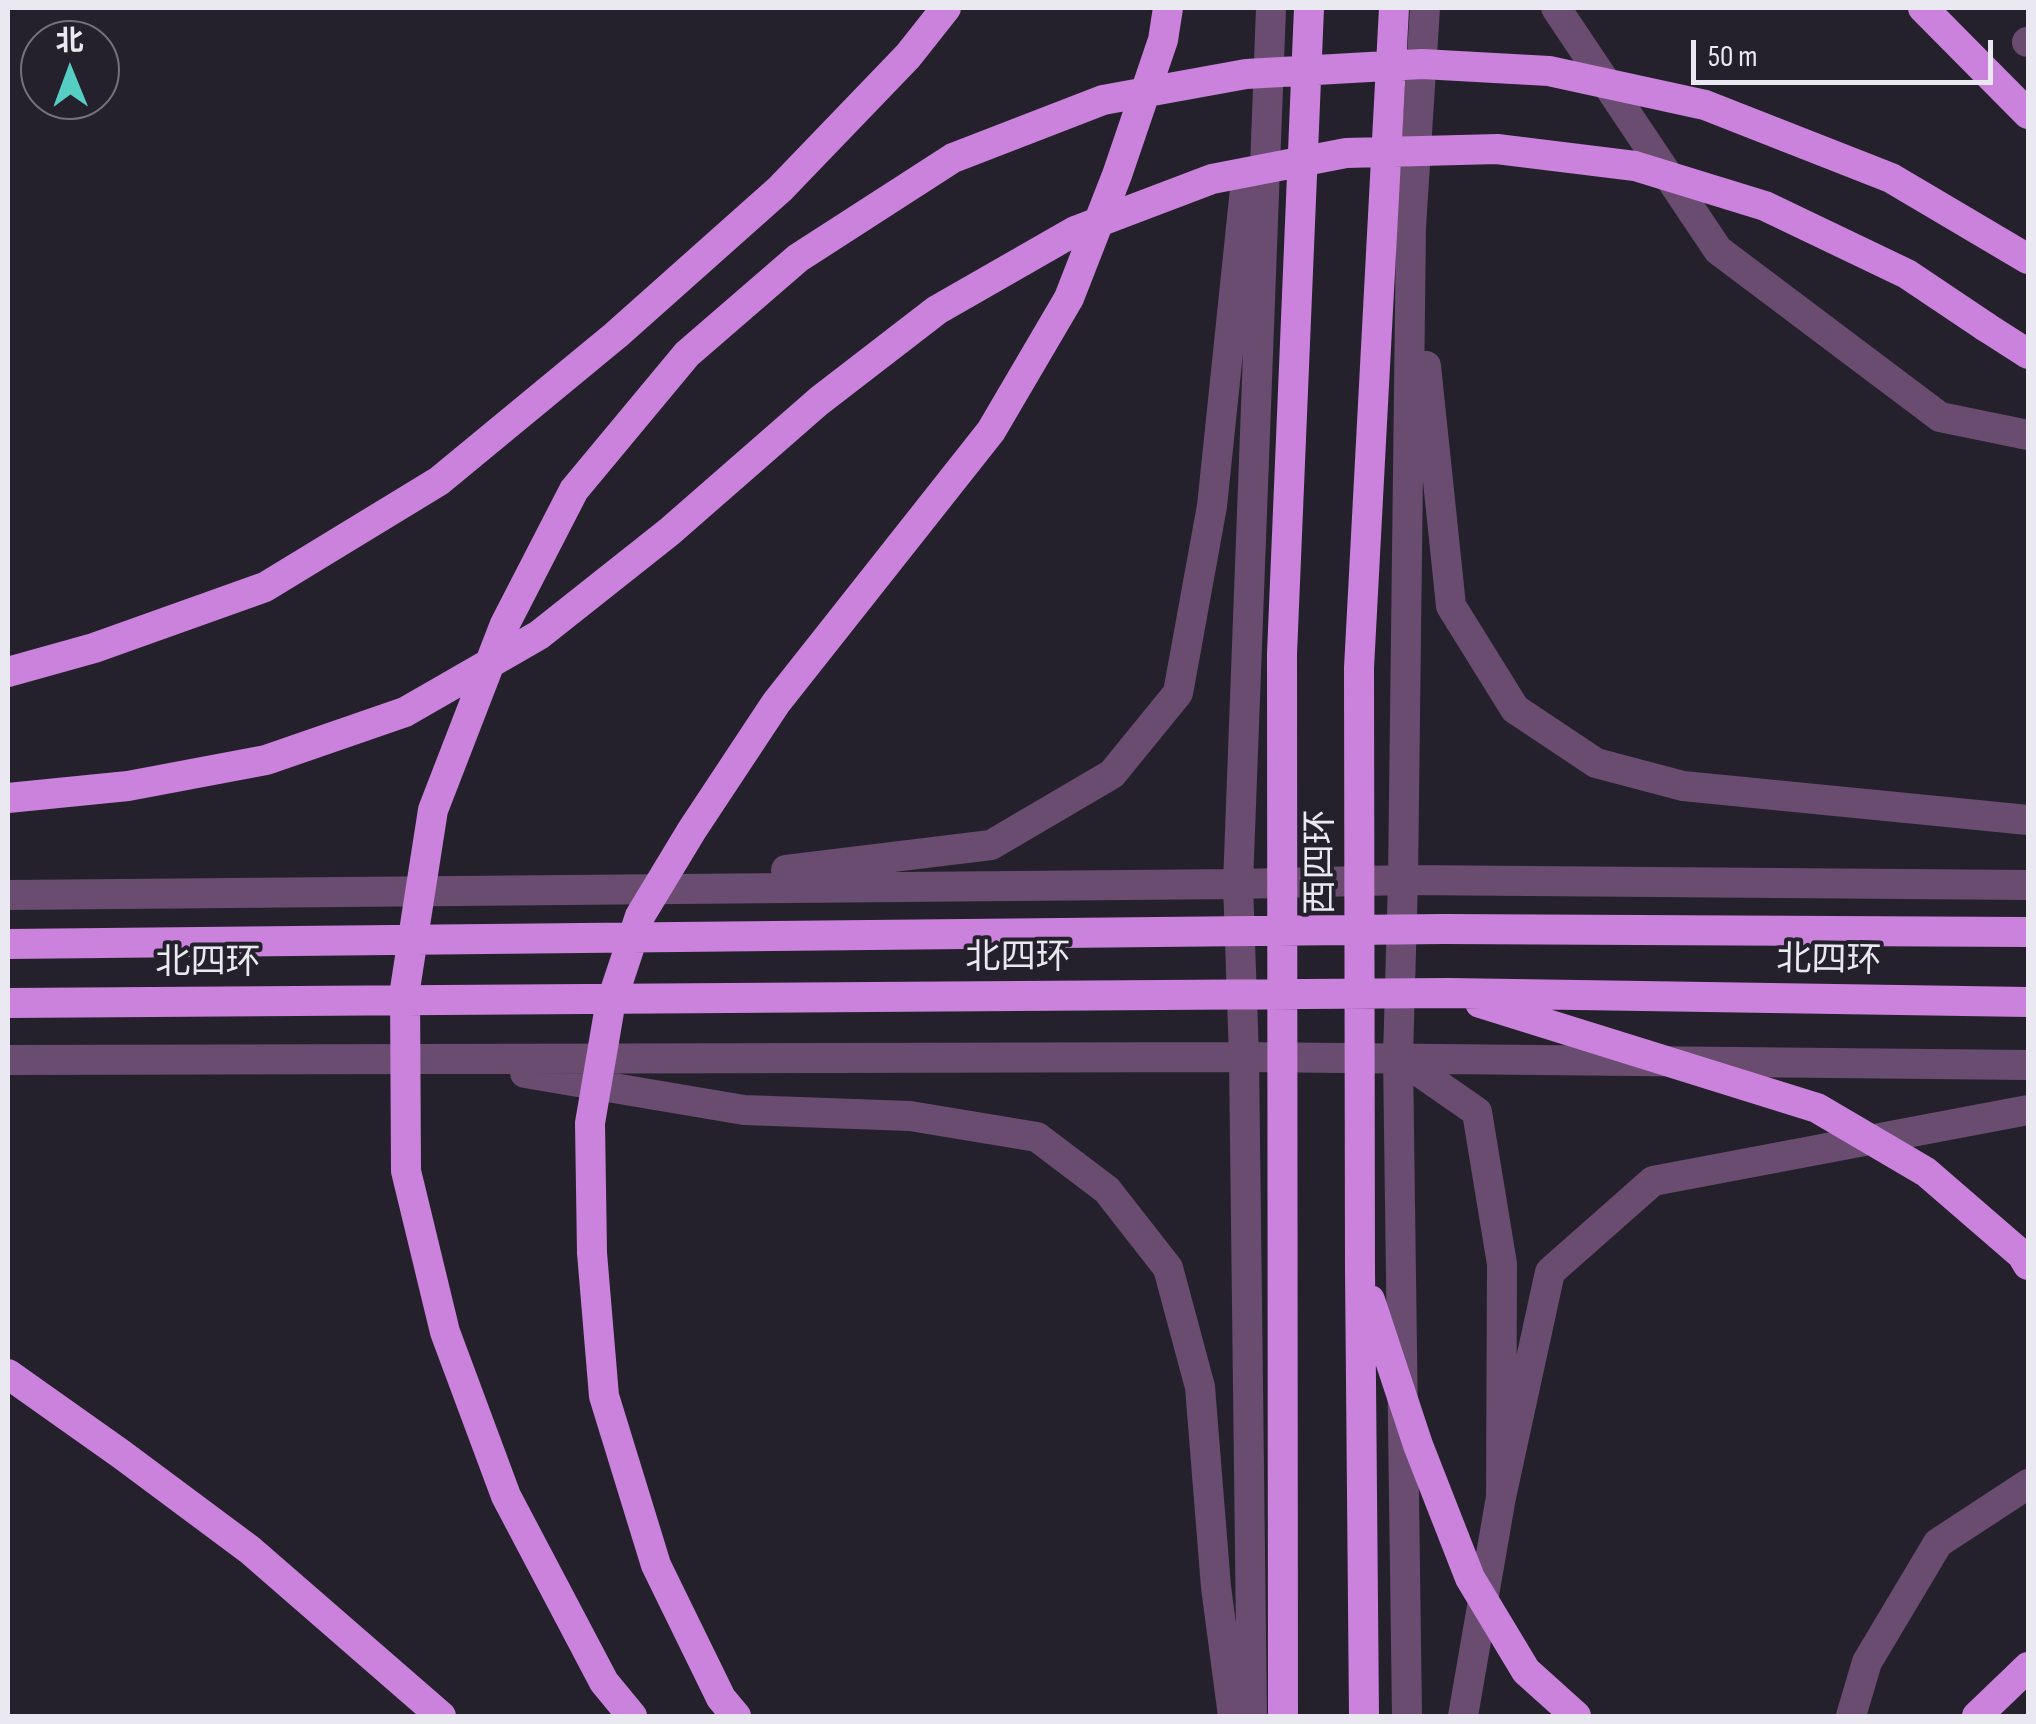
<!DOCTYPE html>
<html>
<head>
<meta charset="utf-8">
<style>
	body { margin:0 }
	#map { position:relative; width:2036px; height:1724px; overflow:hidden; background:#24212c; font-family:"Sofia Sans Condensed","Noto Sans SC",sans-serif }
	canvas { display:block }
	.frame { position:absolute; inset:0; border:10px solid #eae8f0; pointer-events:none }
	.north { position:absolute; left:20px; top:20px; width:100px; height:100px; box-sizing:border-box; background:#24212c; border:2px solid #73717a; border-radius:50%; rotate:359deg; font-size:28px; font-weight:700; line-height:40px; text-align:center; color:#eae8f0 }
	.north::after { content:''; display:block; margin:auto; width:35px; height:45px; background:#56cec4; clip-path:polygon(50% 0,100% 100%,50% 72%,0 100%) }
	.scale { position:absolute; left:1691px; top:40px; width:302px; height:45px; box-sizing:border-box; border:5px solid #eae8f0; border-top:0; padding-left:12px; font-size:30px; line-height:35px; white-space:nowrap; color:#eae8f0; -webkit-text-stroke:8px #24212c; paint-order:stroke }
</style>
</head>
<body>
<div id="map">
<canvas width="2036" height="1724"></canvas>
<div class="frame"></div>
<div class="north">北</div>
<div class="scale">50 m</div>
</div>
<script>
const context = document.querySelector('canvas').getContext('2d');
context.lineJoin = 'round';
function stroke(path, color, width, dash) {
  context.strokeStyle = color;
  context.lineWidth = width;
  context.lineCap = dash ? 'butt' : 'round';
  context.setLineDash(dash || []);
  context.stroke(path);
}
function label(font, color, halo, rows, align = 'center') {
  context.font = font + ' "Sofia Sans Condensed","Noto Sans SC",sans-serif';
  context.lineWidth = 8;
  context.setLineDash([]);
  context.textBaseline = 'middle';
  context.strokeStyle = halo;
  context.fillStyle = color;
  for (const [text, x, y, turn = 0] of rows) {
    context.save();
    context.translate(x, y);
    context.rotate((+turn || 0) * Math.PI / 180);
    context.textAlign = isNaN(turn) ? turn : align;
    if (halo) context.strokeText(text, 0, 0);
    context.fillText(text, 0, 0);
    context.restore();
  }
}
stroke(new Path2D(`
	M1556 8 1718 250 1940 417 2028 435
	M2027 42H2028
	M1426 366 1451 606 1515 709 1596 763 1683 786 2028 820
	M786 870 991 845 1112 774 1178 693 1212 506 1245 189
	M8 895 1238 884 1403 880 2028 885
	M1398 1057 1477 1112 1502 1264 1501 1497 1463 1716
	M8 1060 1244 1057 2028 1065
	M525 1073 744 1110 910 1116 1037 1137 1107 1190 1168 1268 1200 1387 1216 1587 1233 1716
	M1501 1497 1550 1272 1653 1181 2028 1110
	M1252 1716 1244 1057 1238 884 1271 8
	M1407 1716 1398 1057 1403 880 1411 227 1425 8
	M1851 1716 1867 1662 1938 1543 2028 1484`), '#694c70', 30);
stroke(new Path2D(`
	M1923 8 2028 114
	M1986 327 2028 354
	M8 672 94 648 265 587 439 481 616 335 780 189 908 56 946 8
	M8 1374 121 1454 250 1550 441 1716
	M1977 1716 2028 1667`), '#ca82dc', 30);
stroke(new Path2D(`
	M8 798 128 786 266 760 405 712 539 635 669 532 819 401 937 310 1075 231 1212 179 1346 153 1497 149 1635 166 1765 206 1907 274 1986 327
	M8 944 1444 929 2028 932
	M8 1003 1449 993 2028 1002
	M1480 1003 1817 1108 1926 1172 2022 1255 2028 1265
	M1370 1300 1418 1445 1470 1578 1526 1671 1576 1716
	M632 1716 604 1682 506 1496 445 1332 406 1171 405 989 433 810 505 624 574 490 687 354 798 258 953 158 1103 100 1246 74 1422 64 1549 71 1705 105 1891 178 2028 259
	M736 1716 721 1698 656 1565 604 1396 592 1253 590 1123 610 1006 640 916 692 830 776 703 991 431 1069 298 1117 175 1163 40 1168 8
	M1283 1716 1282 654 1309 8
	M1364 1716 1360 1270 1359 668 1394 8`), '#ca82dc', 30);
label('35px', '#eae8f0', '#24212c', [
	["西四环",1322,862,-90],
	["北四环",1018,959],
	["北四环",1829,962,1],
	["北四环",208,964]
]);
</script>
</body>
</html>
